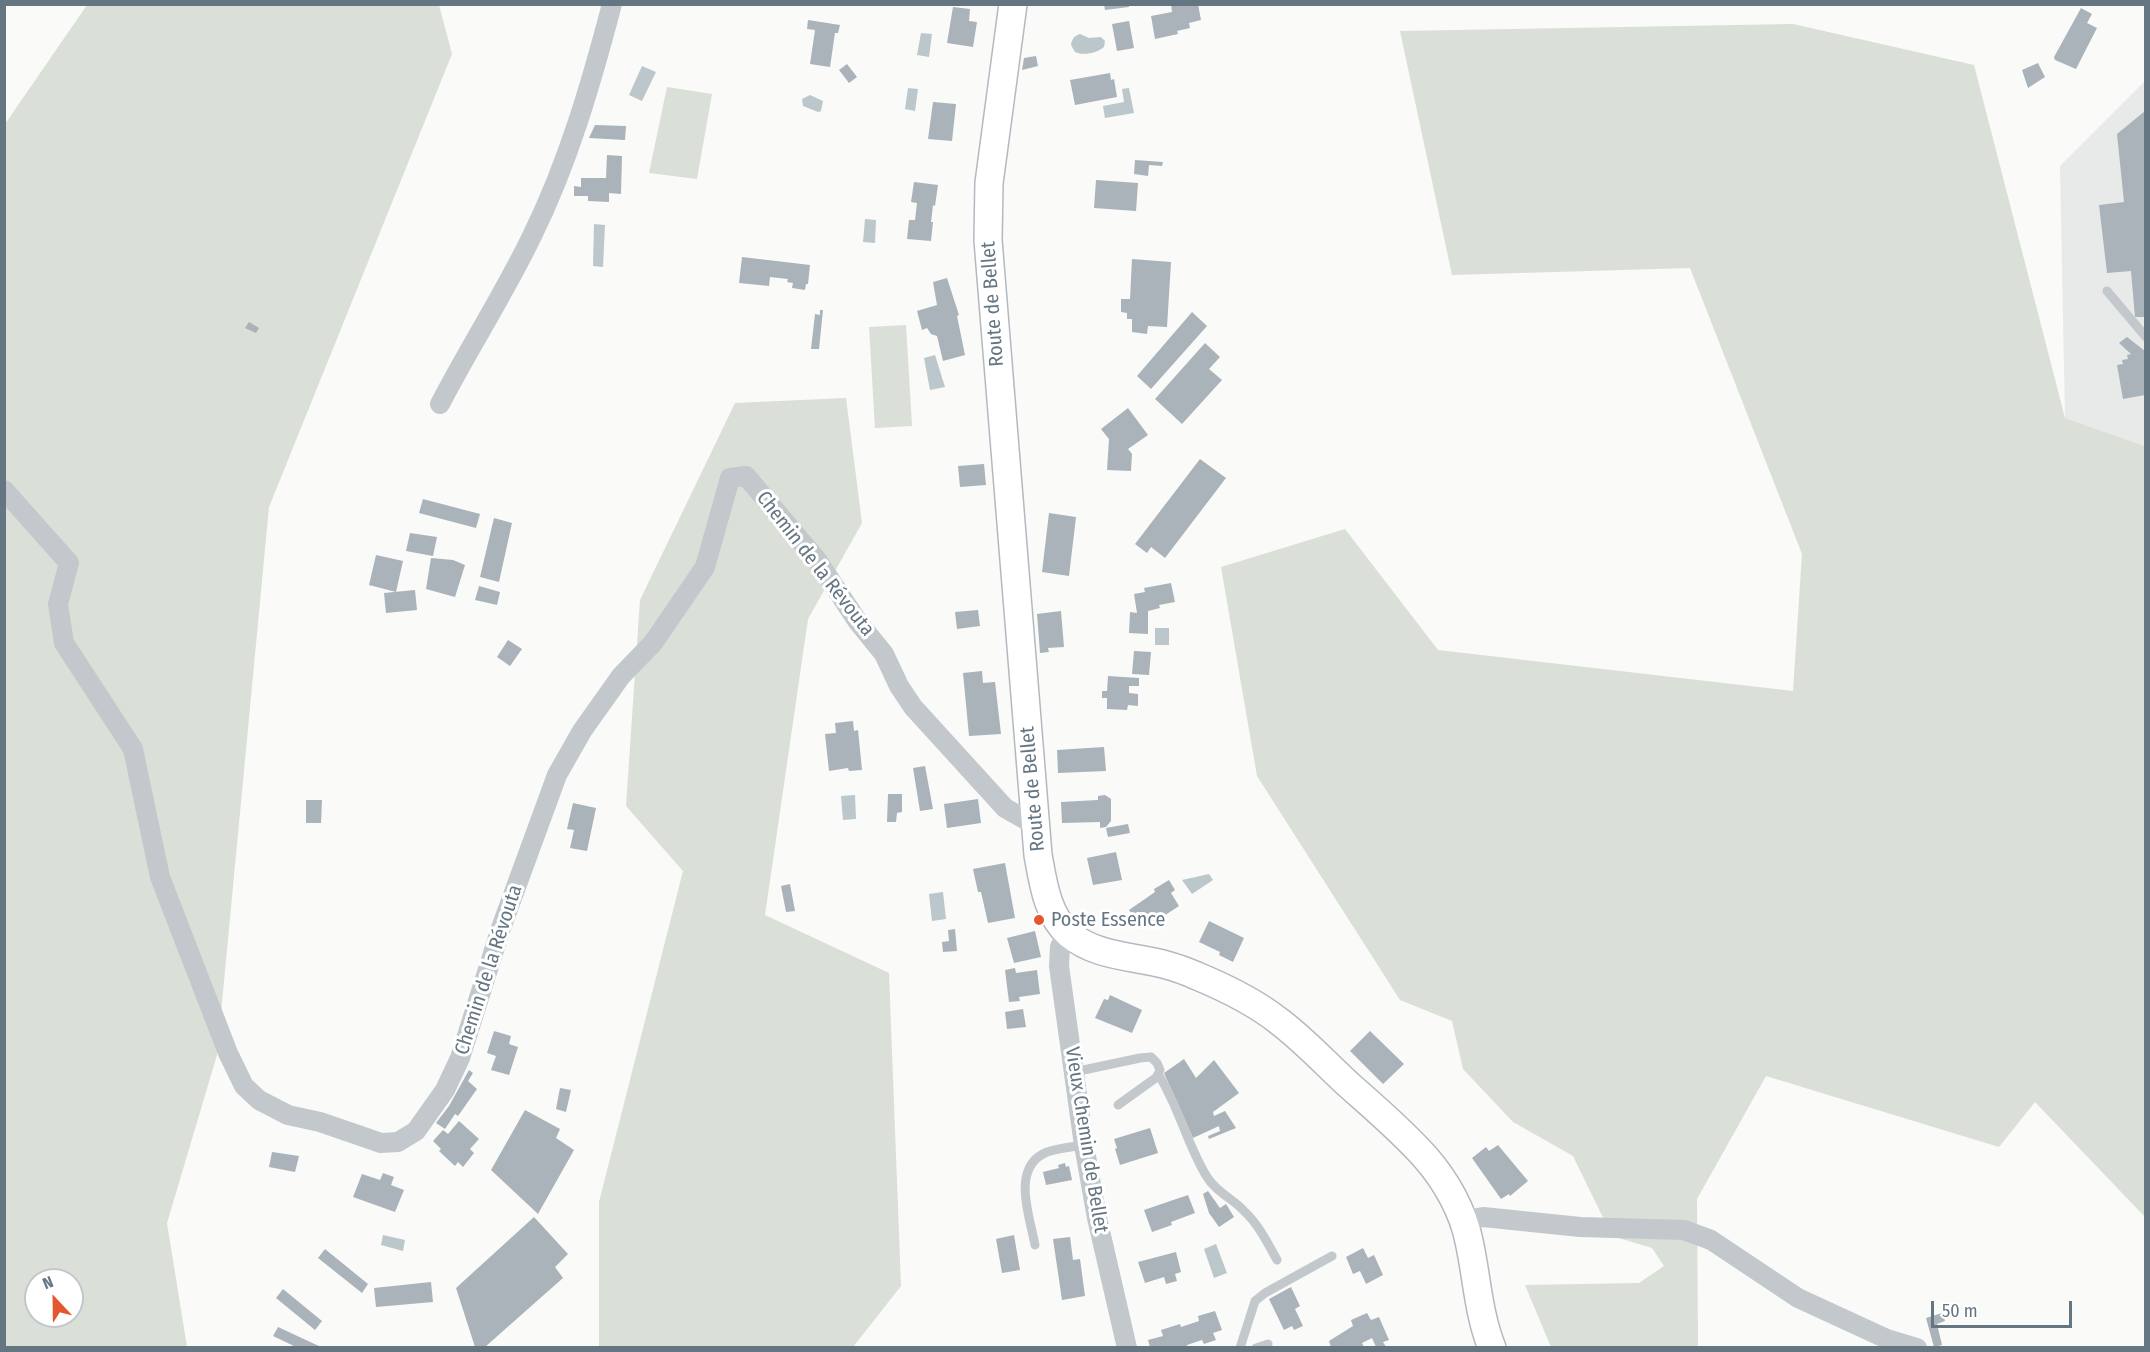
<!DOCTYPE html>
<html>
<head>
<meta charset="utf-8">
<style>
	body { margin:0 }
	#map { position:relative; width:2150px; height:1352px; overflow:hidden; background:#fafaf8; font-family:"Fira Sans Condensed",sans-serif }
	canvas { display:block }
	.frame { position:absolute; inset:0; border:6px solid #657683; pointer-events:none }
	.north { position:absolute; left:24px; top:1268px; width:60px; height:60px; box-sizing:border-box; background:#fff; border:2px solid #c1c8cd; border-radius:50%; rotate:338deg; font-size:16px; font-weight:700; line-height:24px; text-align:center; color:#657683 }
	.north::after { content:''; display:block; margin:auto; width:21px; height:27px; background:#e4572e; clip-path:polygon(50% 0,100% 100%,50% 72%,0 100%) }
	.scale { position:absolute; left:1931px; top:1301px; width:141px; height:27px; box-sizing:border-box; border:3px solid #657683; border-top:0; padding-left:8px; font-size:18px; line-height:21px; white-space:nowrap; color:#657683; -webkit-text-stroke:4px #fff; paint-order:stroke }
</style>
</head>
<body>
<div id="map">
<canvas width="2150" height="1352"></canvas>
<div class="frame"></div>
<div class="north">N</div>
<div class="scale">50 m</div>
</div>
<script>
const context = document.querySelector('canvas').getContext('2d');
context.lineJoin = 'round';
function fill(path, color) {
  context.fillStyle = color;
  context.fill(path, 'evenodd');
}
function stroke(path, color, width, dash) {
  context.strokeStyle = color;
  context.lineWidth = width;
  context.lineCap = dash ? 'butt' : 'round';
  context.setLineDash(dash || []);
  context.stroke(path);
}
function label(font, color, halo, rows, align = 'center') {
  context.font = font + ' "Fira Sans Condensed",sans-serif';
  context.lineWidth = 6;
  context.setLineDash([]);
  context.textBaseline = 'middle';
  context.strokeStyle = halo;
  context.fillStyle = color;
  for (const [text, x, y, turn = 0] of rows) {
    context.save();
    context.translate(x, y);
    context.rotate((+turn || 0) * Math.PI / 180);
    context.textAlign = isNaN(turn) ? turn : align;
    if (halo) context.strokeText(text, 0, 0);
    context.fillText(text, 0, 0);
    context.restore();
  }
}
fill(new Path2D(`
	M2145 81V446L2065 418 2060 166Z`), '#e8e9e9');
fill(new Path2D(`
	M87 5H439L452 54 269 507 217 1055 167 1223 187 1347 5 1348V124ZM36 1280H72V1316H36Z
	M1793 24 1974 65 2065 418 2145 446V1217L2035 1102 1999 1147 1766 1076 1697 1199 1698 1347H1551L1525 1285 1639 1283 1664 1266 1652 1248 1612 1236 1573 1156 1513 1122 1463 1069 1452 1021 1400 1000 1257 776 1221 567 1345 529 1438 650 1793 691 1802 554 1690 268 1452 275 1400 31Z
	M667 87 712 94 697 179 649 173Z
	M906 325 912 426 875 428 869 327Z
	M846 398 862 523 808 619 765 915 889 973 901 1286 853 1347 599 1348V1202L683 871 626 806 640 600 735 403Z`), '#dadfd7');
fill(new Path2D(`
	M921 33 932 34 929 57 917 55Z
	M1080 34 1089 38 1101 37 1105 41 1104 47C1097 53 1084 56 1075 52L1071 45C1072 39 1074 36 1080 34Z
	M642 66 656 72 642 101 629 95Z
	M908 88 918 89 915 111 905 109Z
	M1129 88 1134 113 1105 118 1103 106 1124 102 1122 89Z
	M810 95 823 101 821 111 818 112 803 106 802 99Z
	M865 219 876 220 875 243 863 242Z
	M594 224 605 225 603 267 593 266Z
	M935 355 945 387 930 390 924 358Z
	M1155 628H1169V645H1155Z
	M855 795 856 819 843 820 841 796Z
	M1209 874 1213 880 1192 894 1182 880Z
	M943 892 946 919 932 921 929 894Z
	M383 1235 405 1240 403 1251 381 1245Z
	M1216 1244 1227 1273 1214 1278 1204 1249Z`), '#bbc7cb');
fill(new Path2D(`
	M1104 4H1129V7L1105 10Z
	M1171 4H1198L1201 20 1189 23 1190 28 1177 31 1178 34 1155 39 1151 16 1172 12Z
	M953 7 970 9 969 21 977 22 973 47 947 43Z
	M2081 8 2092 14 2087 23 2097 28 2076 69 2055 60 2054 57Z
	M808 20 840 25 838 33H835L830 67 810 64 815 30 807 29Z
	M1129 21 1134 48 1117 51 1112 24Z
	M1036 56 1038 66 1022 70 1024 58Z
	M2038 63 2045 77 2028 88 2022 70Z
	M847 64 857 77 849 83 839 70Z
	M1110 73 1111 80 1114 79 1117 97 1075 105 1070 80Z
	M933 102 956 104 952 141 928 139Z
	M2145 111V317H2135L2131 271 2107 273 2099 205 2124 202 2117 134Z
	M595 125 626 126 625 140 589 138Z
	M607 155 622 156 621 194 609 193V202L588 201V196H574V186L581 187V178H606Z
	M1135 160 1163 162 1162 166 1149 165 1148 176 1134 174Z
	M1096 180 1138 183 1136 211 1094 208Z
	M914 182 938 185 935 206 933 205 932 214 931 222H933L931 241 907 239 909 220H915L917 203 911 202Z
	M742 257 810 265 808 284H806L805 290 792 288 793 283 787 282 788 279 770 277 769 286 739 283Z
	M1132 259 1171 262 1167 327 1148 326 1147 334 1132 332V319H1127V313L1121 312V299H1130Z
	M947 278 959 315 957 316 965 355 943 361 937 336 931 334 927 328 922 330 917 311 937 305 933 282Z
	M820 310H823L819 349H811L815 314 820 315Z
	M1192 312 1207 326 1151 389 1137 376Z
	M249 322 259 328 256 333 245 328Z
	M2127 337 2145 351V395L2123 399 2117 365 2123 364 2122 360 2128 359 2127 355 2131 354 2119 343Z
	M1205 343 1220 357 1209 369 1222 380 1182 424 1155 399Z
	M1128 408 1148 435 1128 449 1132 454 1131 471 1107 470 1109 439 1101 429Z
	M1200 459 1226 478 1165 558 1151 547 1147 553 1135 544Z
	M984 464 986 485 960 487 958 466Z
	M423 499 480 514 476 528 419 513Z
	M1049 513 1076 517 1069 576 1042 572Z
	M494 518 512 523 499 582 480 577Z
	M410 533 437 537 433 556 406 551Z
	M376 555 403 561 396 592 369 585Z
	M431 558 453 560 465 565 455 597 426 589Z
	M1171 583 1175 602 1159 605 1160 608 1148 611V634L1129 633 1130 612 1137 613 1134 594 1145 592 1144 588Z
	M479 586 500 592 497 605 475 600Z
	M415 590 417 610 386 613 384 593Z
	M978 610 980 626 957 629 955 612Z
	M1061 611 1064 647 1048 648 1049 652 1040 653 1037 614Z
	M508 640 522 649 510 666 497 657Z
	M1134 651 1151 652 1149 675 1132 674Z
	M982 671 983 683 995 682 1001 734 969 736 963 673Z
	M1108 676 1139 678V686H1129V693L1138 694V706L1128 705 1127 710 1107 709V698H1102V691H1107Z
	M853 721 854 731 858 730 862 770 849 771 848 768 829 771 825 734 836 733 835 723Z
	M1104 747 1106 771 1058 773 1057 750Z
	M925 766 933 809 920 811 913 768Z
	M888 794H902V812L897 813 896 822H887Z
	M1105 795 1111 799V821L1106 827 1100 828V822L1062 823 1061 802 1098 800V796Z
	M978 799 981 823 947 828 944 804Z
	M306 800H322L321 823H306Z
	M573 803 596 808 587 851 570 848 574 830 567 829Z
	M1128 824 1130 833 1108 837 1106 828Z
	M1116 852 1122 880 1093 885 1087 858Z
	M1005 863 1015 918 988 923 981 892H978L973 869Z
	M1169 880 1175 890 1171 893 1179 906 1150 925 1147 920 1139 925 1129 910 1155 892 1154 889Z
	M790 884 795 911 786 912 781 886Z
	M1209 921 1244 938 1233 962 1219 955 1220 952 1199 942Z
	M955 929 957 951 943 952 942 942 949 941 948 930Z
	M1035 931 1041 957 1014 963 1007 938Z
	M1015 968 1016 973 1037 970 1040 994 1019 997 1020 1001 1009 1002 1005 970Z
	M1110 995 1142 1010 1132 1033 1095 1018 1104 999 1108 1000Z
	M1023 1009 1026 1027 1007 1029 1005 1012Z
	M494 1031 511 1036 509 1044 518 1047 509 1075 491 1070 496 1056 487 1053Z
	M1370 1031 1404 1064 1383 1084 1350 1051Z
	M1184 1059 1196 1078 1214 1060 1239 1093 1213 1112 1214 1116 1225 1111 1236 1128 1209 1139 1208 1136 1220 1131 1219 1126 1193 1138 1164 1073Z
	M469 1070 473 1073 468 1081 477 1089 458 1116 455 1114 445 1129 436 1123 449 1106Z
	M560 1088 571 1090 566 1112 556 1109Z
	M525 1110 560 1129 556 1138 574 1150 538 1214 491 1170Z
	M459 1121 479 1139 470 1149 474 1153 463 1167 458 1162 455 1166 439 1151 441 1149 433 1141 443 1130 448 1134Z
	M1150 1128 1158 1153 1120 1165 1115 1149 1117 1148 1114 1139Z
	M1498 1145 1528 1181 1510 1196 1509 1194 1501 1199 1472 1158 1486 1147 1489 1151Z
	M272 1152 299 1156 295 1172 269 1167Z
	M1065 1163 1066 1167 1069 1166 1072 1180 1046 1185 1043 1172 1059 1168 1058 1165Z
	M383 1173 394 1177 391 1185 404 1190 395 1212 353 1197 362 1174 380 1180Z
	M1208 1191 1220 1208 1226 1204 1234 1217 1219 1227 1209 1213 1203 1194Z
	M1188 1195 1195 1213 1171 1222 1172 1225 1152 1232 1144 1210Z
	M534 1217 568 1254 555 1267 563 1278 485 1347H475L456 1288Z
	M1014 1235 1020 1270 1002 1273 996 1239Z
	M1070 1237 1073 1260 1080 1259 1085 1296 1062 1300 1053 1239Z
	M1363 1248 1368 1258 1374 1255 1383 1275 1366 1284 1360 1271 1353 1274 1346 1257Z
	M325 1249 368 1284 362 1293 318 1258Z
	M1176 1252 1181 1272 1175 1274 1177 1281 1166 1284 1164 1277 1145 1283 1138 1262Z
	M431 1282 433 1302 376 1307 374 1288Z
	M1291 1287 1300 1306 1295 1309 1303 1326 1294 1330 1292 1326 1284 1330 1269 1299Z
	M283 1289 322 1321 315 1330 276 1298Z
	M1215 1311 1222 1330 1213 1333 1216 1340 1204 1344 1202 1340 1187 1345 1186 1347H1150L1148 1340 1163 1336 1161 1330 1180 1324 1181 1327 1199 1321 1198 1316Z
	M1367 1313 1371 1320 1379 1317 1389 1340 1383 1342 1386 1347H1376L1372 1338 1362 1343 1364 1347H1331L1329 1341 1353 1326 1351 1320Z
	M1942 1313 1945 1321 1937 1324 1942 1345 1934 1347 1926 1318Z
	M278 1327 321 1347H296L273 1336Z`), '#aab3b9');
const secondary = new Path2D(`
	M1013 4 989 183 988 240 1038 855C1043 882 1047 915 1069 934 1095 956 1131 956 1163 964 1174 967 1186 971 1197 976 1226 988 1255 1002 1280 1022 1305 1041 1327 1065 1350 1086 1376 1109 1403 1132 1426 1158 1446 1181 1463 1211 1469 1241 1477 1277 1478 1313 1492 1348`);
stroke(secondary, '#b3babf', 30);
stroke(new Path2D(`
	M2107 291 2146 337
	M1074 1072 1140 1058 1151 1057 1157 1063 1160 1070 1157 1077 1118 1105
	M1158 1074C1179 1106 1187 1145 1207 1177 1217 1193 1232 1198 1244 1211 1259 1225 1267 1242 1277 1260
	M1035 1245C1030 1217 1010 1167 1047 1152 1059 1148 1072 1147 1084 1145
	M1240 1348 1255 1301 1265 1293 1332 1256
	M1256 1348 1268 1344`), '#c3c8cc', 9);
stroke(new Path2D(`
	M440 404C469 348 504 294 532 236 568 163 591 84 612 4
	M4 490 69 563 58 604 64 643 133 749 160 877 228 1053 244 1086 259 1100 288 1115 320 1122 381 1143 398 1142 416 1131 445 1090 460 1058 501 928 557 775 582 731 621 676 653 643 705 567 730 478 746 476 817 560 858 622 884 654 899 686 913 707 1005 808 1035 825
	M1067 932 1060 947 1059 966 1084 1145 1097 1218 1127 1348
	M1463 1221 1483 1217 1580 1227 1684 1230 1711 1240 1798 1298 1887 1339 1917 1348`), '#c3c8cc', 20);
stroke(secondary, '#fff', 27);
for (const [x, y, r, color] of [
	[1039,920,6,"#e4572e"]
]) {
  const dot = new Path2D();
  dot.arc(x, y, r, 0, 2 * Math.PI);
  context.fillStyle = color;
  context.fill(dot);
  stroke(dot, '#fff', 2);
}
label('20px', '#657683', '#fff', [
	["Route de Bellet",993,304,-94],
	["Chemin de la Révouta",815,564,52],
	["Route de Bellet",1033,789,-95],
	["Chemin de la Révouta",489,970,-72],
	["Vieux Chemin de Bellet",1086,1140,81]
]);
label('20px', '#657683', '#fff', [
	["Poste Essence",1051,920]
], 'left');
</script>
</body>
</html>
